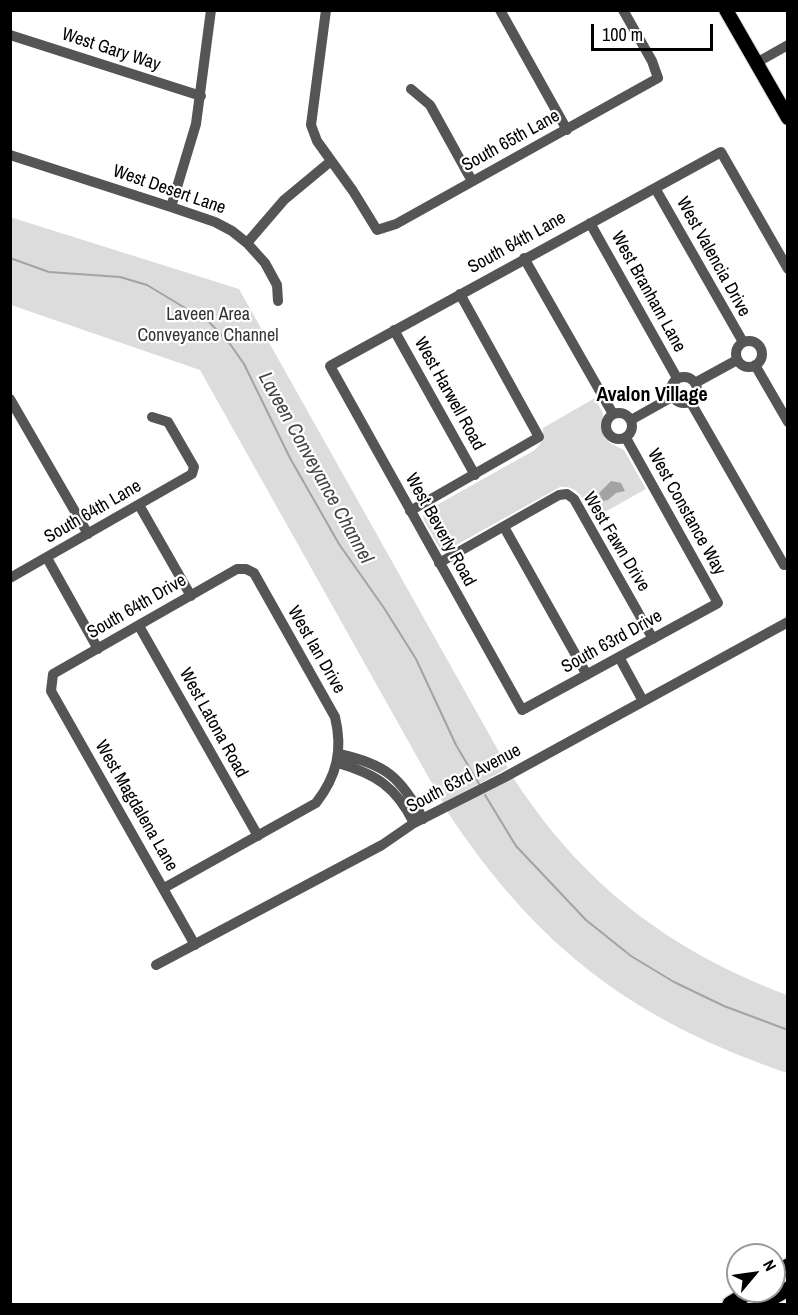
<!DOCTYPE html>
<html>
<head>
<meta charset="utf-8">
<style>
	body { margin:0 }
	#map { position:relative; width:798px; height:1315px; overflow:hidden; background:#fff; font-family:"Archivo Narrow",sans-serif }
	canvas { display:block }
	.frame { position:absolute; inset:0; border:12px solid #000; pointer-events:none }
	.north { position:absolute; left:726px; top:1243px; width:60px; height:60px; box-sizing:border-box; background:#fff; border:2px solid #999; border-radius:50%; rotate:61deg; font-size:16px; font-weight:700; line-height:24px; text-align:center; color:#000 }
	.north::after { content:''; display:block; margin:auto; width:21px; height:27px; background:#000; clip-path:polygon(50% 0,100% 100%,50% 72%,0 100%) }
	.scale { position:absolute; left:591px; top:24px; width:122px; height:27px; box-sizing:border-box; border:3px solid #000; border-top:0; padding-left:8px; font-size:18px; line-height:21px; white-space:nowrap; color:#000; -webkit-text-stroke:4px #fff; paint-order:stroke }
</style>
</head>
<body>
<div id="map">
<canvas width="798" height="1315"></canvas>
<div class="frame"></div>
<div class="north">N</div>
<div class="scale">100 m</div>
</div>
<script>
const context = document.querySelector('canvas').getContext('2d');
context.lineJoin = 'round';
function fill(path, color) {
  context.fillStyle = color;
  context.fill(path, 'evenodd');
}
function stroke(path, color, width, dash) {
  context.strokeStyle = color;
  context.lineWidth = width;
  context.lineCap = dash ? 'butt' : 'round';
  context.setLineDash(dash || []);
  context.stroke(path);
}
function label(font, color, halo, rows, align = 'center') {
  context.font = font + ' "Archivo Narrow",sans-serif';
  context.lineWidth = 4.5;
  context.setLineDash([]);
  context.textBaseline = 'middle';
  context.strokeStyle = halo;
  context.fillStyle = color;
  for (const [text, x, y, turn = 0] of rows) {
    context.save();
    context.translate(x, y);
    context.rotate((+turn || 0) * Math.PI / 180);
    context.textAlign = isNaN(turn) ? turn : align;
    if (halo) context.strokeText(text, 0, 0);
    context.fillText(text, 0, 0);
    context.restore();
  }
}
fill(new Path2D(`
	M10 217 239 289 508 768 443 803 200 370 11 305Z
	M595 398 603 414 602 430 604 437 610 443 624 450 646 489 594 518C586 504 580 485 560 487L449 549H442L439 547 424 520 423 516 426 511 535 450 543 440V428Z
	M512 776C582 884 668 950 787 995V1073C633 1020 537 948 447 811Z`), '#dcdcdc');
fill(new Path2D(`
	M611 481 621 483 625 491 616 493 608 500 603 501 599 493Z`), '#a3a3a3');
stroke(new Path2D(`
	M10 258 49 272 120 277 147 285 210 323 230 344 244 364 290 458 339 544 384 608 416 659 456 745 479 784
	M485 795 516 846 586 920 631 956 674 982 724 1006 788 1030`), '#a3a3a3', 2);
const major = new Path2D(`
	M726 10 788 118`);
const highway = new Path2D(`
	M774 1275 788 1266
	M730 1304 751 1291
	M761 1304 788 1289`);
stroke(major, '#dbdbdb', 16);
stroke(highway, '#dbdbdb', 18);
stroke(new Path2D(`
	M326 10 311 125 317 141 353 191 377 230 396 224 658 78 652 61 623 10
	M500 10 567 130
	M10 35 201 96
	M756 63 788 45
	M411 89 430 105 472 181
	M10 155 171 207 215 222 232 231 247 243 265 263 277 285 278 301
	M655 188 743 342
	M171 207 196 124 211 10
	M590 223 677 378
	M247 243 284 200 331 161
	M524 258 613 414
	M394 330 475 475
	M736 354a13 13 0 1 1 26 0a13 13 0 1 1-26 0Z
	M755 365 788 422
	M671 390a13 13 0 1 1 26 0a13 13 0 1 1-26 0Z
	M695 383 737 360
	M10 399 88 534
	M690 401 784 565 788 563
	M606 426a13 13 0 1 1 26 0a13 13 0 1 1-26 0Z
	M631 420 672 397
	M626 438 718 603 522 710 330 366 721 152 788 269
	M139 505 191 596
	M410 511 539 437 460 294
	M504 527 587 675
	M47 558 98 649
	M439 563 559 495 567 494 574 499 653 639
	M10 578 192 474 194 467 168 422 152 417
	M139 626 258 836
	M619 657 643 701
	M339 754C385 764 401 777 423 819
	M338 763C376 774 396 787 414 823
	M164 888 316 803C337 776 343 750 335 717L254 573 246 569H237L53 674 51 691 195 945
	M156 965 382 845 414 823 505 777 788 622`), '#555', 10);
stroke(major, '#000', 14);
stroke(highway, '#000', 15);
label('18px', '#000', '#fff', [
	["West Gary Way",111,50,18],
	["South 65th Lane",511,141,-29],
	["West Desert Lane",169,190,19],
	["South 64th Lane",517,243,-29],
	["West Valencia Drive",713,257,61],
	["West Branham Lane",648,292,61],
	["West Harwell Road",449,394,61],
	["South 64th Lane",93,512,-30],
	["West Constance Way",686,512,61],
	["West Beverly Road",440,530,61],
	["West Fawn Drive",616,542,59],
	["South 64th Drive",137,607,-30],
	["South 63rd Drive",612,642,-29],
	["West Ian Drive",316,650,60],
	["West Latona Road",213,723,61],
	["South 63rd Avenue",464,779,-28],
	["West Magdalena Lane",136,806,60]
]);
label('18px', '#333', '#fff', [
	["Laveen Area",208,315],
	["Conveyance Channel",208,336]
]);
label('bold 20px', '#000', '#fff', [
	["Avalon Village",652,396]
]);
label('italic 20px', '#444', '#fff', [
	["Laveen Conveyance Channel",315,468,61]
]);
</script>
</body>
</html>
